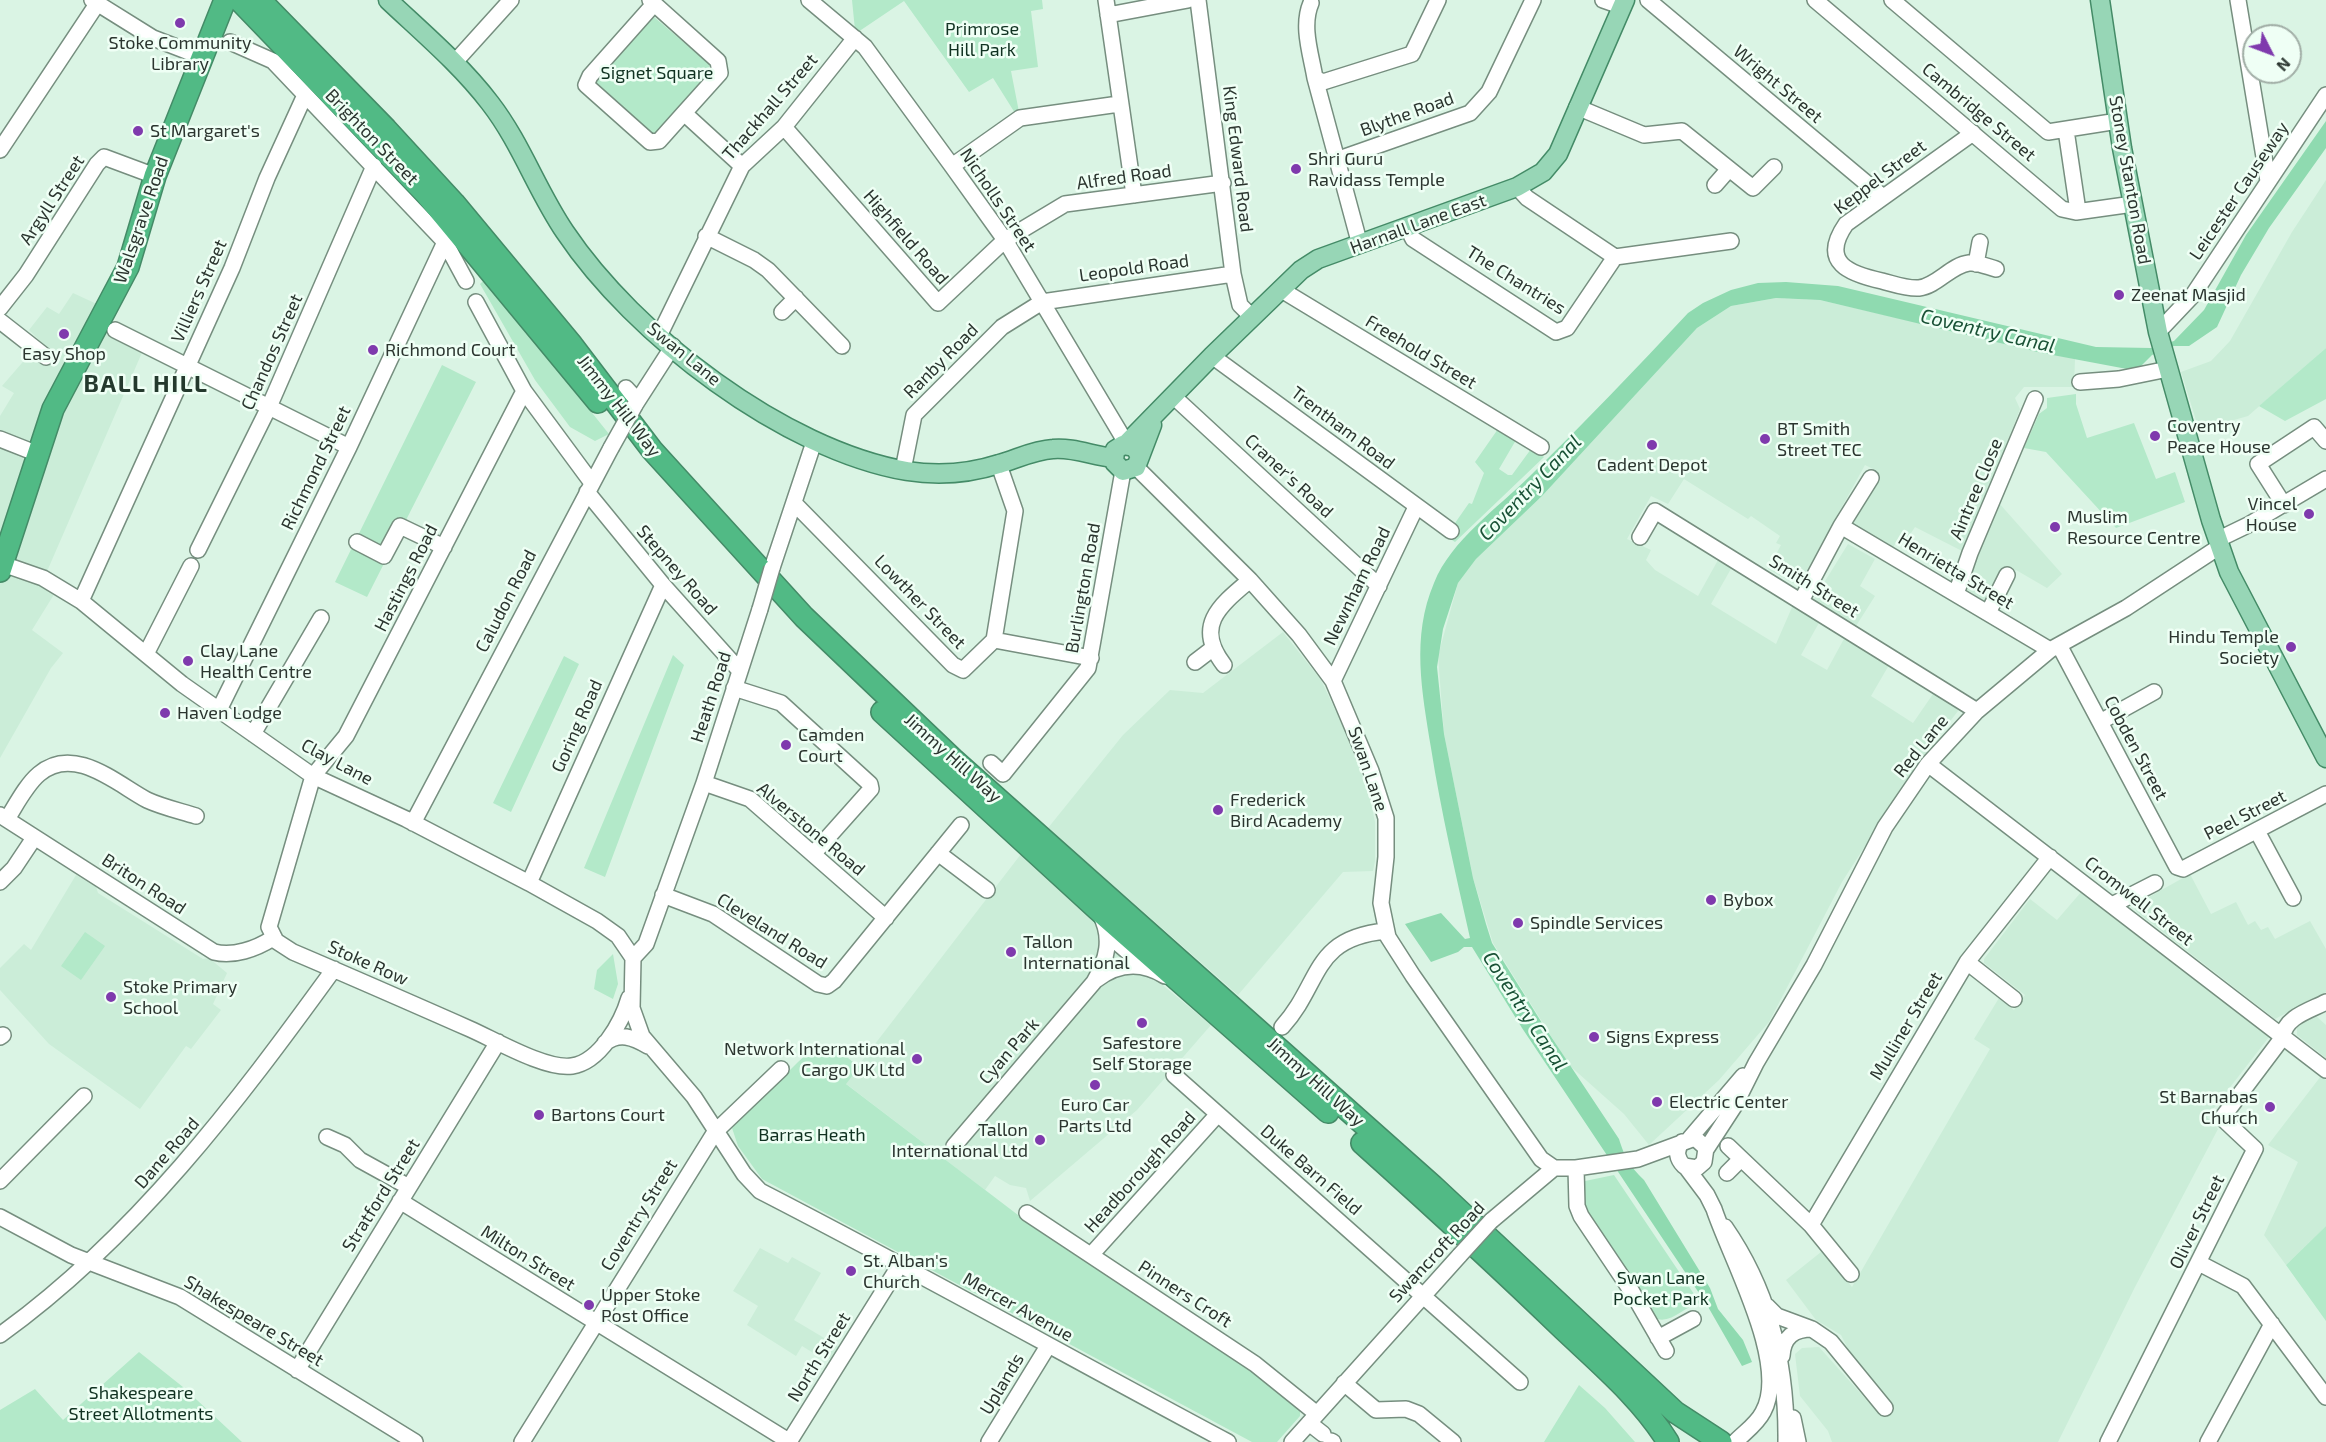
<!DOCTYPE html>
<html>
<head>
<meta charset="utf-8">
<style>
	body { margin:0 }
	#map { position:relative; width:2326px; height:1442px; overflow:hidden; background:#daf4e4; font-family:"Exo 2",sans-serif }
	canvas { display:block }
	.north { position:absolute; left:2242px; top:24px; width:60px; height:60px; box-sizing:border-box; background:#effff5; border:2px solid #a1aea6; border-radius:50%; rotate:132deg; font-size:16px; font-weight:700; line-height:24px; text-align:center; color:#2b352f }
	.north::after { content:''; display:block; margin:auto; width:21px; height:27px; background:#7f3aad; clip-path:polygon(50% 0,100% 100%,50% 72%,0 100%) }
</style>
</head>
<body>
<div id="map">
<canvas width="2326" height="1442"></canvas>
<div class="north">N</div>
</div>
<script>
const context = document.querySelector('canvas').getContext('2d');
context.lineJoin = 'round';
function fill(path, color) {
  context.fillStyle = color;
  context.fill(path, 'evenodd');
}
function stroke(path, color, width, dash) {
  context.strokeStyle = color;
  context.lineWidth = width;
  context.lineCap = dash ? 'butt' : 'round';
  context.setLineDash(dash || []);
  context.stroke(path);
}
function label(font, color, halo, rows, align = 'center') {
  context.font = font + ' "Exo 2",sans-serif';
  context.lineWidth = 5;
  context.setLineDash([]);
  context.textBaseline = 'middle';
  context.strokeStyle = halo;
  context.fillStyle = color;
  for (const [text, x, y, turn = 0] of rows) {
    context.save();
    context.translate(x, y);
    context.rotate((+turn || 0) * Math.PI / 180);
    context.textAlign = isNaN(turn) ? turn : align;
    if (halo) context.strokeText(text, 0, 0);
    context.fillText(text, 0, 0);
    context.restore();
  }
}
fill(new Path2D(`
	M2326 180V348L2248 416 2199 430 2181 372 2211 361 2230 341 2292 232Z
	M73 293 99 305 90 321 106 332 112 323 147 341 45 576 58 588 32 630 63 653 51 668 0 758V416L14 393 2 386 28 356 42 363H47L51 352 29 330 47 307 59 314Z
	M1776 298 1820 300 2075 359 2074 387H2024L2015 398 2020 409 1985 500 1962 551 1915 527 1907 539 1901 535 1892 549 1849 523 1877 471 1865 465 1800 583 1795 584 1768 569 1781 545 1776 543 1780 536 1751 516 1748 519 1684 479 1668 504 1651 496 1627 539 1651 550 1646 560 1655 570 1698 596 1718 560 1732 567 1711 604 1776 644 1793 605 1820 621 1801 655 1827 670 1845 637 1889 665 1871 696 1913 723 1933 694 1956 706 1958 711 1918 763 1842 882 1769 1022 1719 1080 1649 1145 1624 1114 1569 1065 1493 943 1473 878 1444 734 1438 656 1458 583 1476 559 1542 496 1697 328 1731 306Z
	M1998 502 2062 574 2047 588 2016 570 1995 608 1966 589 1967 580Z
	M1848 544 1875 559 1860 586 1875 596 1856 626 1814 599Z
	M1283 632 1321 680 1350 741 1370 798 1375 822V861L1373 871 1343 872 1238 995 1048 828 1123 735 1170 690 1203 693Z
	M1021 854 1088 911 1113 944 1211 1025 1137 1110 1030 1201 1026 1188 1010 1185 995 1176 985 1190 845 1083Z
	M2190 874 2211 914 2236 902 2248 925 2255 921 2261 930 2268 927 2275 939 2310 921 2326 949V992L2275 1019 2137 912 2133 906Z
	M76 875 96 887 98 893 203 959 209 958 227 973 213 1004 221 1010 191 1049 186 1046 140 1109 49 1044 0 990V968L24 944 31 950Z
	M2082 891 2269 1037 2207 1117 2218 1129 2135 1287 2058 1442H1832L1828 1431 1800 1396 1795 1354 1802 1348 1819 1347 1880 1415 1892 1405 1849 1351 1841 1335 1816 1320 1786 1280 1821 1252 1825 1253 1852 1287 1990 1049 1974 1039 1999 998 2014 1010 2025 995 1984 963V959L2030 899 2057 920Z
	M2316 1016 2326 1025V1058L2297 1035V1026Z
	M2321 1076 2326 1080V1226L2286 1265 2264 1235 2298 1162 2268 1145Z
	M760 1248 788 1263 792 1257 821 1273 794 1320 841 1348 833 1361 817 1351 815 1354 802 1346 796 1356 747 1325 758 1306 733 1291Z`), '#cbedd8');
fill(new Path2D(`
	M852 0H1042L1043 9 1031 11 1038 67 1011 71 1019 112 1015 113 993 78 969 92 904 1 858 32 855 30Z
	M654 17 709 64 711 76 659 132 654 135 597 83V78L649 19Z
	M485 279 609 434 595 441 570 427 535 380 480 284Z
	M2326 348V399L2285 421 2259 406Z
	M442 365 476 382 367 597 335 582Z
	M2076 394V404L2087 438 2134 423 2156 479 2175 472 2185 502 2116 528 2046 452 2024 448 2039 414 2047 408V398Z
	M1498 429 1516 440 1499 469 1508 475H1512L1531 449 1544 457 1455 542 1446 536 1469 503 1472 504 1484 473 1475 462Z
	M673 655 684 665 605 877 584 868Z
	M564 656 579 664 511 812 493 803Z
	M85 932 105 946 81 980 61 966Z
	M613 954 618 984 613 999 594 989 597 970Z
	M819 1050 842 1053 859 1067 846 1084 1018 1215 1233 1355 1300 1407V1416L1277 1442H1252L762 1179 738 1146 732 1128 798 1062 808 1053Z
	M1614 1175 1700 1303C1684 1306 1669 1327 1653 1317L1583 1206 1580 1189 1585 1181Z
	M2326 1226V1321L2286 1265Z
	M139 1352 183 1387 242 1442H0V1410L35 1389 63 1420Z
	M1579 1385 1605 1408 1635 1442H1544Z`), '#b3e9c9');
fill(new Path2D(`
	M2326 121V148L2269 228 2241 275 2217 327 2189 346H2174L2152 355 2138 369H2127L2042 353 1820 300 1776 298 1731 306 1697 328 1542 496 1476 559 1458 583 1443 629 1437 667 1444 734 1473 878 1486 924 1492 943 1542 1023 1619 1139C1625 1158 1629 1165 1644 1180L1710 1288 1718 1309 1743 1340 1752 1362 1742 1366 1707 1305 1522 1028 1472 947H1464L1458 952 1431 962 1405 924 1441 913 1465 939 1470 938C1456 875 1441 812 1431 748 1422 692 1411 637 1434 583 1451 540 1498 508 1530 476 1584 423 1637 368 1688 313L1703 303 1731 290 1758 283 1786 282 1838 286 2096 347 2151 348 2174 341 2204 310 2246 235Z`), '#8fdab0');
const minor = new Path2D(`
	M92 0 153 38 202 57
	M650 0 718 61 720 73 684 113
	M809 0 865 47 952 166 1005 240 1122 436 1123 445
	M1106 0 1134 195
	M1198 0 1233 274 1240 305 1252 317
	M1603 0 1623 7
	M1648 0 1883 197
	M1815 0 2062 209 2076 212 2133 204
	M1892 0 2048 132 2118 121
	M2238 0 2268 181
	M1311 3C1301 26 1311 54 1315 78L1323 82 1412 54 1438 0
	M654 4 590 76 586 85 650 142 659 141 684 113 742 166
	M1108 15 1188 0
	M230 42 273 61 445 242 466 281
	M454 63 511 0
	M1315 78 1360 245
	M1577 107 1644 135 1682 131 1753 188 1774 167
	M784 127 938 303 1005 240 1065 204 1223 183
	M2066 130 2078 211
	M1973 133 1846 224C1819 263 1850 274 1882 281 1894 284 1907 289 1919 288 1937 286 1951 265 1969 263 1978 262 1988 267 1996 269
	M0 150 97 4
	M1336 160 1470 113 1489 92 1533 0
	M952 166 1020 118 1119 104
	M1715 185 1729 169
	M1517 187 1527 198 1615 257 1731 241
	M1407 227 1413 239 1556 332 1567 328 1615 257
	M706 236 754 260 768 270 842 346
	M1976 264 1980 242
	M1280 289 1541 447
	M476 302 524 391 592 483
	M0 308 26 275 97 164 104 157 155 176
	M782 312 796 298
	M0 321 46 357
	M115 330 349 447
	M2158 332 2193 295 2326 95
	M659 336 742 166 784 127 855 38
	M1212 356 1451 531
	M2080 382 2119 379 2168 369
	M626 388 637 400
	M524 391 346 736 313 776 269 927 276 941 293 952C352 977 411 1003 470 1029 495 1040 546 1070 572 1066 600 1062 622 1022 629 998
	M1173 396 1379 586
	M635 405 673 346
	M0 439 38 454
	M1136 467 1250 580 1299 635 1333 681 1371 771 1386 818V857L1381 903 1388 937 1413 976 1541 1159 1554 1168H1576L1638 1159 1695 1138 1706 1148 1704 1162 1697 1168 1684 1166C1677 1159 1675 1151 1682 1142
	M903 470 914 415 1002 327 1042 302 1233 274
	M587 492 663 585 740 671
	M795 504 953 665 963 670 994 640 1015 511 999 465
	M2284 505 2258 464 2314 427 2326 441
	M1841 526 2050 650
	M1640 537 1655 511 1977 711
	M2217 540 2250 524 2326 479
	M357 542 384 556 400 526 444 547
	M198 550 269 407 374 166
	M0 563 43 578 81 601 182 684 313 776 406 819 529 883 597 921 618 936 633 958 632 1008 642 1036 694 1097 744 1174 760 1191C918 1272 1072 1359 1228 1442
	M772 568 814 442
	M1956 594 1970 553 2035 399
	M81 601 232 268 267 178 305 95
	M1801 601 1841 526 1871 478
	M1988 613 2007 575
	M994 640 1091 658
	M2059 645 2177 867 2183 869 2326 794
	M146 654 191 566
	M1195 662 1212 649
	M1224 665C1194 626 1219 606 1250 580
	M1333 681 1416 507
	M734 688 781 703 870 784 871 789 814 853
	M219 710 349 447 445 242
	M2100 722 2154 692
	M253 734 321 618
	M991 763 1003 774 1088 668 1123 471
	M1928 764 2326 1070
	M704 783 750 799 886 918
	M0 815 214 952C233 957 256 949 273 938
	M7 819C16 805 26 785 39 774 74 744 117 784 147 800 162 807 180 811 196 816
	M413 823 611 448
	M2257 831 2293 898
	M938 853 987 890
	M0 882 14 868 34 838
	M529 883 663 585
	M663 895 713 914 818 984 827 986 834 981 961 825
	M2112 905 2155 883
	M1106 927 1114 940 1146 967
	M633 958 646 944 704 783 760 609
	M1967 962 2014 999
	M1096 980C1118 963 1141 961 1165 976
	M1282 1027C1322 983 1311 938 1386 931
	M0 1037 3 1035
	M605 1043C619 1032 633 1037 648 1046
	M1174 1075 1520 1382
	M327 1137 345 1145 360 1160 409 1187
	M1690 1138 1743 1076
	M954 1146 1094 982C1107 960 1113 938 1100 914
	M1728 1146 1811 1225 1851 1274
	M1707 1148 1735 1105 1756 1063 1814 965 1885 827 1928 764 1977 711 2050 650 2126 608 2219 547
	M1686 1167 1707 1195 1714 1209C1730 1258 1790 1364 1763 1412 1757 1424 1745 1432 1735 1442
	M1576 1168 1577 1206 1581 1216 1632 1292 1666 1351
	M1727 1173 1741 1159
	M0 1181 84 1096
	M400 1201 790 1442
	M1027 1213 1255 1364 1317 1414
	M0 1217 71 1255 180 1297 415 1442
	M1491 1221 1554 1168
	M1811 1225 1967 962 2050 857
	M1725 1227C1770 1292 1787 1364 1786 1442
	M1091 1255 1218 1114
	M2199 1263 2243 1286 2326 1397
	M1767 1306 1777 1316 1812 1329C1794 1329 1783 1337 1782 1356
	M1812 1329 1831 1342 1885 1408
	M0 1335C136 1237 236 1104 334 969
	M1658 1338 1693 1319
	M297 1370 498 1042
	M1344 1383 1376 1410 1406 1409 1419 1414 1453 1442
	M1793 1418 1798 1442
	M1309 1423 1323 1434
	M1331 1441 1333 1442
	M522 1442 715 1132 781 1069
	M789 1442 901 1263
	M989 1442 1048 1346
	M1292 1442 1460 1255
	M2108 1442 2255 1149 2222 1118 2283 1037C2284 1017 2311 1010 2326 1002
	M2208 1442 2272 1324`);
const major = new Path2D(`
	M388 0C423 33 461 65 490 103 521 143 537 191 565 232 634 335 784 450 907 471 939 476 968 474 999 464 1017 459 1034 450 1053 449 1073 447 1093 456 1113 458
	M2100 0 2122 148 2158 332 2211 520 2229 572 2326 758
	M1126 444 1212 356 1301 270 1318 259 1517 187 1543 172 1558 154 1625 0
	M1139 454 1134 447 1123 445 1115 450 1114 462 1123 471 1136 467 1152 425`);
const highway = new Path2D(`
	M239 0 426 194 598 402
	M260 0 386 129 454 203 572 345 652 450 804 617 953 759 1433 1186 1675 1412 1721 1442
	M0 571 53 409 128 267 155 176 225 0
	M882 712 1097 909 1328 1112
	M1362 1143C1430 1204 1497 1265 1563 1329 1599 1363 1642 1399 1668 1442`);
stroke(minor, '#768e7f', 18);
stroke(major, '#448b67', 21);
stroke(highway, '#448b67', 24);
stroke(minor, '#fff', 15);
stroke(major, '#97d6b6', 18);
stroke(highway, '#51ba85', 21);
const minorBridge = new Path2D(`
	M611 448 635 405
	M760 609 772 568
	M1460 1255 1491 1221`);
stroke(minorBridge, '#768e7f', 18, []);
stroke(minorBridge, '#fff', 15);
for (const [x, y, r, color] of [
	[180,23,6,"#7f3aad"],
	[138,131,6,"#7f3aad"],
	[1296,169,6,"#7f3aad"],
	[2119,295,6,"#7f3aad"],
	[64,334,6,"#7f3aad"],
	[373,350,6,"#7f3aad"],
	[2155,436,6,"#7f3aad"],
	[1765,439,6,"#7f3aad"],
	[1652,445,6,"#7f3aad"],
	[2309,514,6,"#7f3aad"],
	[2055,527,6,"#7f3aad"],
	[2291,647,6,"#7f3aad"],
	[188,661,6,"#7f3aad"],
	[165,713,6,"#7f3aad"],
	[786,745,6,"#7f3aad"],
	[1218,810,6,"#7f3aad"],
	[1711,900,6,"#7f3aad"],
	[1518,923,6,"#7f3aad"],
	[1011,952,6,"#7f3aad"],
	[111,997,6,"#7f3aad"],
	[1142,1023,6,"#7f3aad"],
	[1594,1037,6,"#7f3aad"],
	[917,1059,6,"#7f3aad"],
	[1095,1085,6,"#7f3aad"],
	[1657,1102,6,"#7f3aad"],
	[2270,1107,6,"#7f3aad"],
	[539,1115,6,"#7f3aad"],
	[1040,1140,6,"#7f3aad"],
	[851,1271,6,"#7f3aad"],
	[589,1305,6,"#7f3aad"]
]) {
  const dot = new Path2D();
  dot.arc(x, y, r, 0, 2 * Math.PI);
  context.fillStyle = color;
  context.fill(dot);
  stroke(dot, '#effff5', 2);
}
label('18px', '#103221', '#effff5', [
	["Primrose",982,29],
	["Hill Park",982,50],
	["Signet Square",657,73],
	["Barras Heath",812,1135],
	["Swan Lane",1661,1278],
	["Pocket Park",1661,1299],
	["Shakespeare",141,1393],
	["Street Allotments",141,1414]
]);
label('18px', '#2b352f', '#effff5', [
	["Stoke Community",180,43,"center"],
	["Library",180,64,"center"],
	["St Margaret's",150,131],
	["Shri Guru",1308,159],
	["Ravidass Temple",1308,180],
	["Zeenat Masjid",2131,295],
	["Richmond Court",385,350],
	["Easy Shop",64,354,"center"],
	["Coventry",2167,426],
	["Peace House",2167,447],
	["BT Smith",1777,429],
	["Street TEC",1777,450],
	["Cadent Depot",1652,465,"center"],
	["Vincel",2297,504,"right"],
	["House",2297,525,"right"],
	["Muslim",2067,517],
	["Resource Centre",2067,538],
	["Hindu Temple",2279,637,"right"],
	["Society",2279,658,"right"],
	["Clay Lane",200,651],
	["Health Centre",200,672],
	["Haven Lodge",177,713],
	["Camden",798,735],
	["Court",798,756],
	["Frederick",1230,800],
	["Bird Academy",1230,821],
	["Bybox",1723,900],
	["Spindle Services",1530,923],
	["Tallon",1023,942],
	["International",1023,963],
	["Stoke Primary",123,987],
	["School",123,1008],
	["Signs Express",1606,1037],
	["Safestore",1142,1043,"center"],
	["Self Storage",1142,1064,"center"],
	["Network International",905,1049,"right"],
	["Cargo UK Ltd",905,1070,"right"],
	["St Barnabas",2258,1097,"right"],
	["Church",2258,1118,"right"],
	["Electric Center",1669,1102],
	["Euro Car",1095,1105,"center"],
	["Parts Ltd",1095,1126,"center"],
	["Bartons Court",551,1115],
	["Tallon",1028,1130,"right"],
	["International Ltd",1028,1151,"right"],
	["St. Alban's",863,1261],
	["Church",863,1282],
	["Upper Stoke",601,1295],
	["Post Office",601,1316]
], 'left');
label('18px', '#2b352f', '#effff5', [
	["Wright Street",1778,84,40],
	["Thackhall Street",770,107,-49],
	["Cambridge Street",1979,112,40],
	["Blythe Road",1407,114,-20],
	["Brighton Street",372,137,46],
	["King Edward Road",1238,159,83],
	["Alfred Road",1124,177,-8],
	["Keppel Street",1880,177,-37],
	["Stoney Stanton Road",2130,180,80],
	["Leicester Causeway",2239,191,-56],
	["Argyll Street",52,200,-57],
	["Nicholls Street",998,200,56],
	["Walsgrave Road",141,220,-71],
	["Harnall Lane East",1418,224,-20],
	["Highfield Road",906,237,49],
	["Leopold Road",1134,268,-8],
	["The Chantries",1516,280,32],
	["Villiers Street",199,291,-66],
	["Chandos Street",272,352,-66],
	["Freehold Street",1421,352,31],
	["Swan Lane",684,354,39],
	["Ranby Road",941,361,-45],
	["Jimmy Hill Way",619,406,52],
	["Trentham Road",1343,428,37],
	["Richmond Street",316,468,-64],
	["Craner's Road",1289,476,43],
	["Aintree Close",1976,489,-67],
	["Stepney Road",677,570,49],
	["Henrietta Street",1956,571,31],
	["Hastings Road",406,578,-63],
	["Newnham Road",1357,586,-64],
	["Smith Street",1814,586,32],
	["Burlington Road",1083,588,-80],
	["Caludon Road",506,601,-63],
	["Lowther Street",920,602,46],
	["Heath Road",711,697,-72],
	["Goring Road",577,726,-66],
	["Red Lane",1921,746,-51],
	["Cobden Street",2136,748,62],
	["Jimmy Hill Way",953,758,42],
	["Clay Lane",337,762,28],
	["Swan Lane",1368,769,71],
	["Peel Street",2245,815,-27],
	["Alverstone Road",811,829,40],
	["Briton Road",144,884,33],
	["Cromwell Street",2139,901,38],
	["Cleveland Road",772,931,32],
	["Stoke Row",368,963,24],
	["Mulliner Street",1906,1026,-59],
	["Cyan Park",1009,1051,-49],
	["Jimmy Hill Way",1316,1082,42],
	["Dane Road",167,1153,-49],
	["Duke Barn Field",1311,1170,41],
	["Headborough Road",1140,1172,-48],
	["Stratford Street",381,1195,-58],
	["Coventry Street",639,1215,-58],
	["Oliver Street",2197,1222,-64],
	["Swancroft Road",1437,1252,-47],
	["Milton Street",528,1258,32],
	["Pinners Croft",1185,1294,33],
	["Mercer Avenue",1018,1307,29],
	["Shakespeare Street",254,1321,31],
	["North Street",819,1357,-58],
	["Uplands",1002,1384,-59]
]);
label('italic 20px', '#195236', '#effff5', [
	["Coventry Canal",1988,331,13],
	["Coventry Canal",1530,488,-46],
	["Coventry Canal",1525,1011,57]
]);
context.letterSpacing = '1.5px';
label('bold 24px', '#24392d', '#effff5', [
	["BALL HILL",146,384]
]);
context.letterSpacing = '0px';
</script>
</body>
</html>
